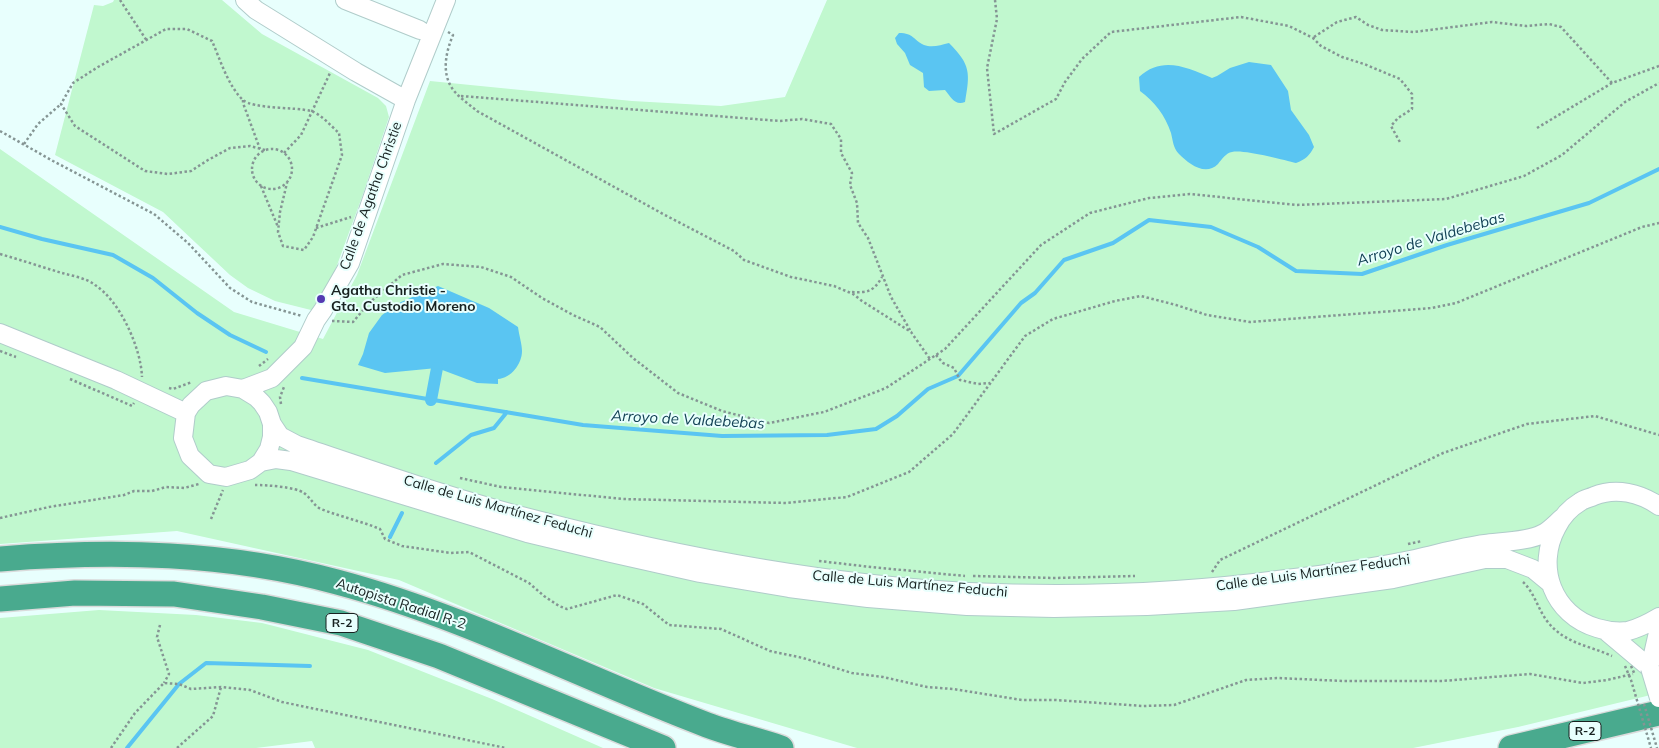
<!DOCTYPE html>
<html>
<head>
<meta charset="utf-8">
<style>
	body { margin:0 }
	canvas { display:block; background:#e8fffd }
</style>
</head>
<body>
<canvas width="1659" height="748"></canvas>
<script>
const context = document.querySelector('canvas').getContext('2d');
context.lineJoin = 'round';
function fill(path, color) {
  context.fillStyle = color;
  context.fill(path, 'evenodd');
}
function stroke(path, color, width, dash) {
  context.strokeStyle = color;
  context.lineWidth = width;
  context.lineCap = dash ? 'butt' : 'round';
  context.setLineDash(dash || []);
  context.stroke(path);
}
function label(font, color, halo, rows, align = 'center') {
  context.font = font + ' Mulish,sans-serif';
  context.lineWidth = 4;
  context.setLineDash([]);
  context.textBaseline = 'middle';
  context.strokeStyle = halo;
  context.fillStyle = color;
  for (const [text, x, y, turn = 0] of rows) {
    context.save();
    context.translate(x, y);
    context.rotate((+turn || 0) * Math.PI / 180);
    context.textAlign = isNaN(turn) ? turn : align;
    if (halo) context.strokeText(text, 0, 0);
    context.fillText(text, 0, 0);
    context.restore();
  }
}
fill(new Path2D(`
	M114 0H222L262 34 378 98 386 106 389 117 362 197 332 279 315 311 275 301 248 288 230 275 163 212 55 155 94 5 103 6 113 2Z
	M827 0H1659V693L1518 727 1413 748H857L654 688 399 580 177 531 0 544V149L234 312 323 339 357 275 430 81 632 101 721 106 785 97Z
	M99 610 196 615 262 623 368 650 492 699 603 748H315L312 741 256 748H0V618Z`), '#c1f8cf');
fill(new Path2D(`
	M899 33C914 33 913 40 924 45 932 48 941 45 949 43 971 65 970 73 965 102 955 106 951 97 945 90L929 91 924 87 923 73 910 65 905 53 897 44 895 38Z
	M1249 62 1271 65 1288 91 1291 110 1309 135 1314 147C1310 155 1305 160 1296 163 1284 160 1243 149 1232 152 1226 153 1222 159 1218 164 1205 177 1188 163 1179 154 1173 148 1173 141 1171 133 1165 115 1155 102 1140 91L1139 77C1162 56 1186 67 1212 78L1217 76 1230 68Z
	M438 286 489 308 518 327C519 335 522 344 522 351 522 364 511 378 498 379V384L477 383 437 368 385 373 358 365 363 354 369 333 382 315 401 302Z`), '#5ac5f2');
stroke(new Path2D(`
	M0 227 42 239 113 255 153 278 197 313 230 335 266 352
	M302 378 583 425 722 436 827 435 876 429 897 416 928 389 958 376 1021 303 1035 293 1064 260 1113 243 1149 220 1211 227 1258 247 1296 271 1362 274 1447 245 1589 203 1659 169
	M436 463 471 435 494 428 507 412
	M390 537 402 513
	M127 748 179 684 206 663 310 666`), '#5ac5f2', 4);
stroke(new Path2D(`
	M431 400 437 368`), '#5ac5f2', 12);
const minor = new Path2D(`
	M245 0 256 10 356 72 406 100
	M345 0 420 30
	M0 333 116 380 186 413
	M226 386 243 389 256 397 262 403 268 412 272 424V437L269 449 261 462 250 470 226 477 209 474 190 456 183 438 186 413 191 405 206 391Z
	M243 389 272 378 303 347 316 320 323 310 350 263 406 100 446 0
	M272 424 280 436 297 445C375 471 453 499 533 519 675 556 821 584 968 592 1074 597 1182 593 1286 579 1329 574 1372 568 1415 559 1438 554 1461 547 1485 544 1499 542 1530 541 1542 534 1549 531 1556 523 1562 518
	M261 462 276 459 291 461 527 533 611 553 700 573 789 588 868 598 967 606 1054 608 1147 606 1234 601 1393 579 1485 559H1507L1533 569 1550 583
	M1659 506C1640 493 1616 487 1594 496 1590 498 1584 499 1580 502 1570 508 1562 517 1557 527 1535 567 1553 615 1597 628 1607 631 1618 632 1628 631 1639 628 1649 623 1659 617
	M1606 631 1650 668
	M1650 668 1659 628`);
const highway = new Path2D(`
	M0 559C113 550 227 552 337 582 465 616 583 678 707 725 731 734 757 740 781 748
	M0 599 75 593 174 594 262 607 341 623 439 656 663 748
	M1511 748 1659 713`);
stroke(minor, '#b0ccca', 20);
stroke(highway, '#dadbdb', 28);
stroke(new Path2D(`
	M120 0 147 41
	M995 0 997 19 987 68 994 134 1056 99 1065 82 1082 59 1111 32 1241 17 1289 26 1313 38 1321 46 1342 57 1364 64 1400 79 1412 94V109L1398 118 1391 126 1401 144
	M448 32 453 35C445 54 441 76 455 92 461 99 470 105 477 111L663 214 734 251 744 260 791 277 834 286 853 294 862 301 911 332 930 359
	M1314 37 1337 22 1356 17 1368 25 1382 30 1414 32 1492 22 1526 26 1549 24 1561 27 1612 83
	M461 96 780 121 802 119 831 124 841 139V153L852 173 850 185 857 203 858 223 868 238 891 297 910 330
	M243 100V103L260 149
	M1537 128 1612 83 1659 66
	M0 131 53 161 154 214 188 243 230 288 252 302 302 316
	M24 144 38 124 61 104
	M252 169a20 20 0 1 1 40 0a20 20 0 1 1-40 0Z
	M265 150 250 146 230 148 208 160 191 171 168 174 145 171 75 126 61 104 73 83 98 67 166 29H187L212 41C220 59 228 86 243 100 253 109 295 107 311 111 321 114 331 126 339 133L342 155 313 237 304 250 283 246 278 232 280 212 287 183
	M284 153 301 135 330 73
	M261 186 278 227
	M316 228 351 217
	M0 254C21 260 42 267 62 273 73 276 86 278 95 285 120 301 141 348 142 377
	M852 292C868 293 874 291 882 277
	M332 321 353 322 369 303 402 275 443 264 481 267 511 277 542 298 573 315 600 327 633 358 678 393 722 411 769 423 824 412 886 388 945 349 1041 245 1090 213 1149 198 1190 194 1296 205 1446 199 1524 176 1562 155 1625 102 1659 83
	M0 351 16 357
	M936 355 943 363 954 368 960 380 978 384 990 383
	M259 366 268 359
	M70 379 132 406 134 403
	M169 388 173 389 192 382
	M281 404 280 397 284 387
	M460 478 501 487 623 499 786 503 847 497 909 472 953 434 1025 336 1053 319 1115 301 1141 296 1176 305 1207 315 1250 322 1432 308 1456 303 1642 227 1659 223
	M255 485C266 485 296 487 304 493 311 498 314 506 321 509 341 517 361 521 380 529L385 539 402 546 451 553 469 552 529 583 544 596 559 606 567 609 617 595 643 604 669 625 721 629 770 651 803 658 852 673 883 677 927 687 953 689 1022 700H1056L1143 706 1174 705 1246 680 1277 678 1344 681H1442L1530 674 1583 683 1607 680 1633 674
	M0 518 49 507 124 495 134 491H152L166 487 184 488 199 484
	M211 519 223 490
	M1408 544 1422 541
	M819 561 871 567 965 576
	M1212 572 1220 560 1443 453 1527 424 1595 416 1659 435
	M973 576 1054 578 1135 576
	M1523 582C1534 592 1538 609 1547 621 1565 644 1588 645 1612 656
	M160 625 157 637 169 674 164 683
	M111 748 135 713 164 683 179 684 191 689 221 687 250 690 282 702 506 748
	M177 748 213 716 221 687`), '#859594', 2.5, [2.5, 2.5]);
stroke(minor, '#fff', 18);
stroke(highway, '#49aa8e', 25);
const minorBridge = new Path2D(`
	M1650 668 1659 698`);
stroke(minorBridge, '#b0ccca', 20, []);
stroke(new Path2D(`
	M1625 666 1631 680 1651 748
	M1631 666 1635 675
	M1644 704 1657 748`), '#859594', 2.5, [2.5, 2.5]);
stroke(minorBridge, '#fff', 18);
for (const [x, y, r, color] of [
	[321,299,5,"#553ab2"]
]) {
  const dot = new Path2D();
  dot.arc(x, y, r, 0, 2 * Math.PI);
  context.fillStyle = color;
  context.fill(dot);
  stroke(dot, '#e8fffd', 2);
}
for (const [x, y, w] of [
	[342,623,32],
	[1585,731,32]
]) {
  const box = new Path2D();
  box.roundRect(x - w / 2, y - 9.5, w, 19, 4);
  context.fillStyle = '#e8fffd';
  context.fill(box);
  stroke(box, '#172120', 1);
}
label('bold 12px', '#172120', null, [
	["R-2",342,623],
	["R-2",1585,731]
]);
label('14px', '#172120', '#e8fffd', [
	["Calle de Agatha Christie",371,196,-70],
	["Calle de Luis Martínez Feduchi",498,507,16],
	["Calle de Luis Martínez Feduchi",1313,573,-8],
	["Calle de Luis Martínez Feduchi",910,584,5],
	["Autopista Radial R-2",401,604,18]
]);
label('bold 14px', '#172120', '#e8fffd', [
	["Agatha Christie -",331,291],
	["Gta. Custodio Moreno",331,307]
], 'left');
label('italic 15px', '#134255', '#e8fffd', [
	["Arroyo de Valdebebas",1431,239,-17],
	["Arroyo de Valdebebas",688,420,3]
]);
</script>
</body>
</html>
